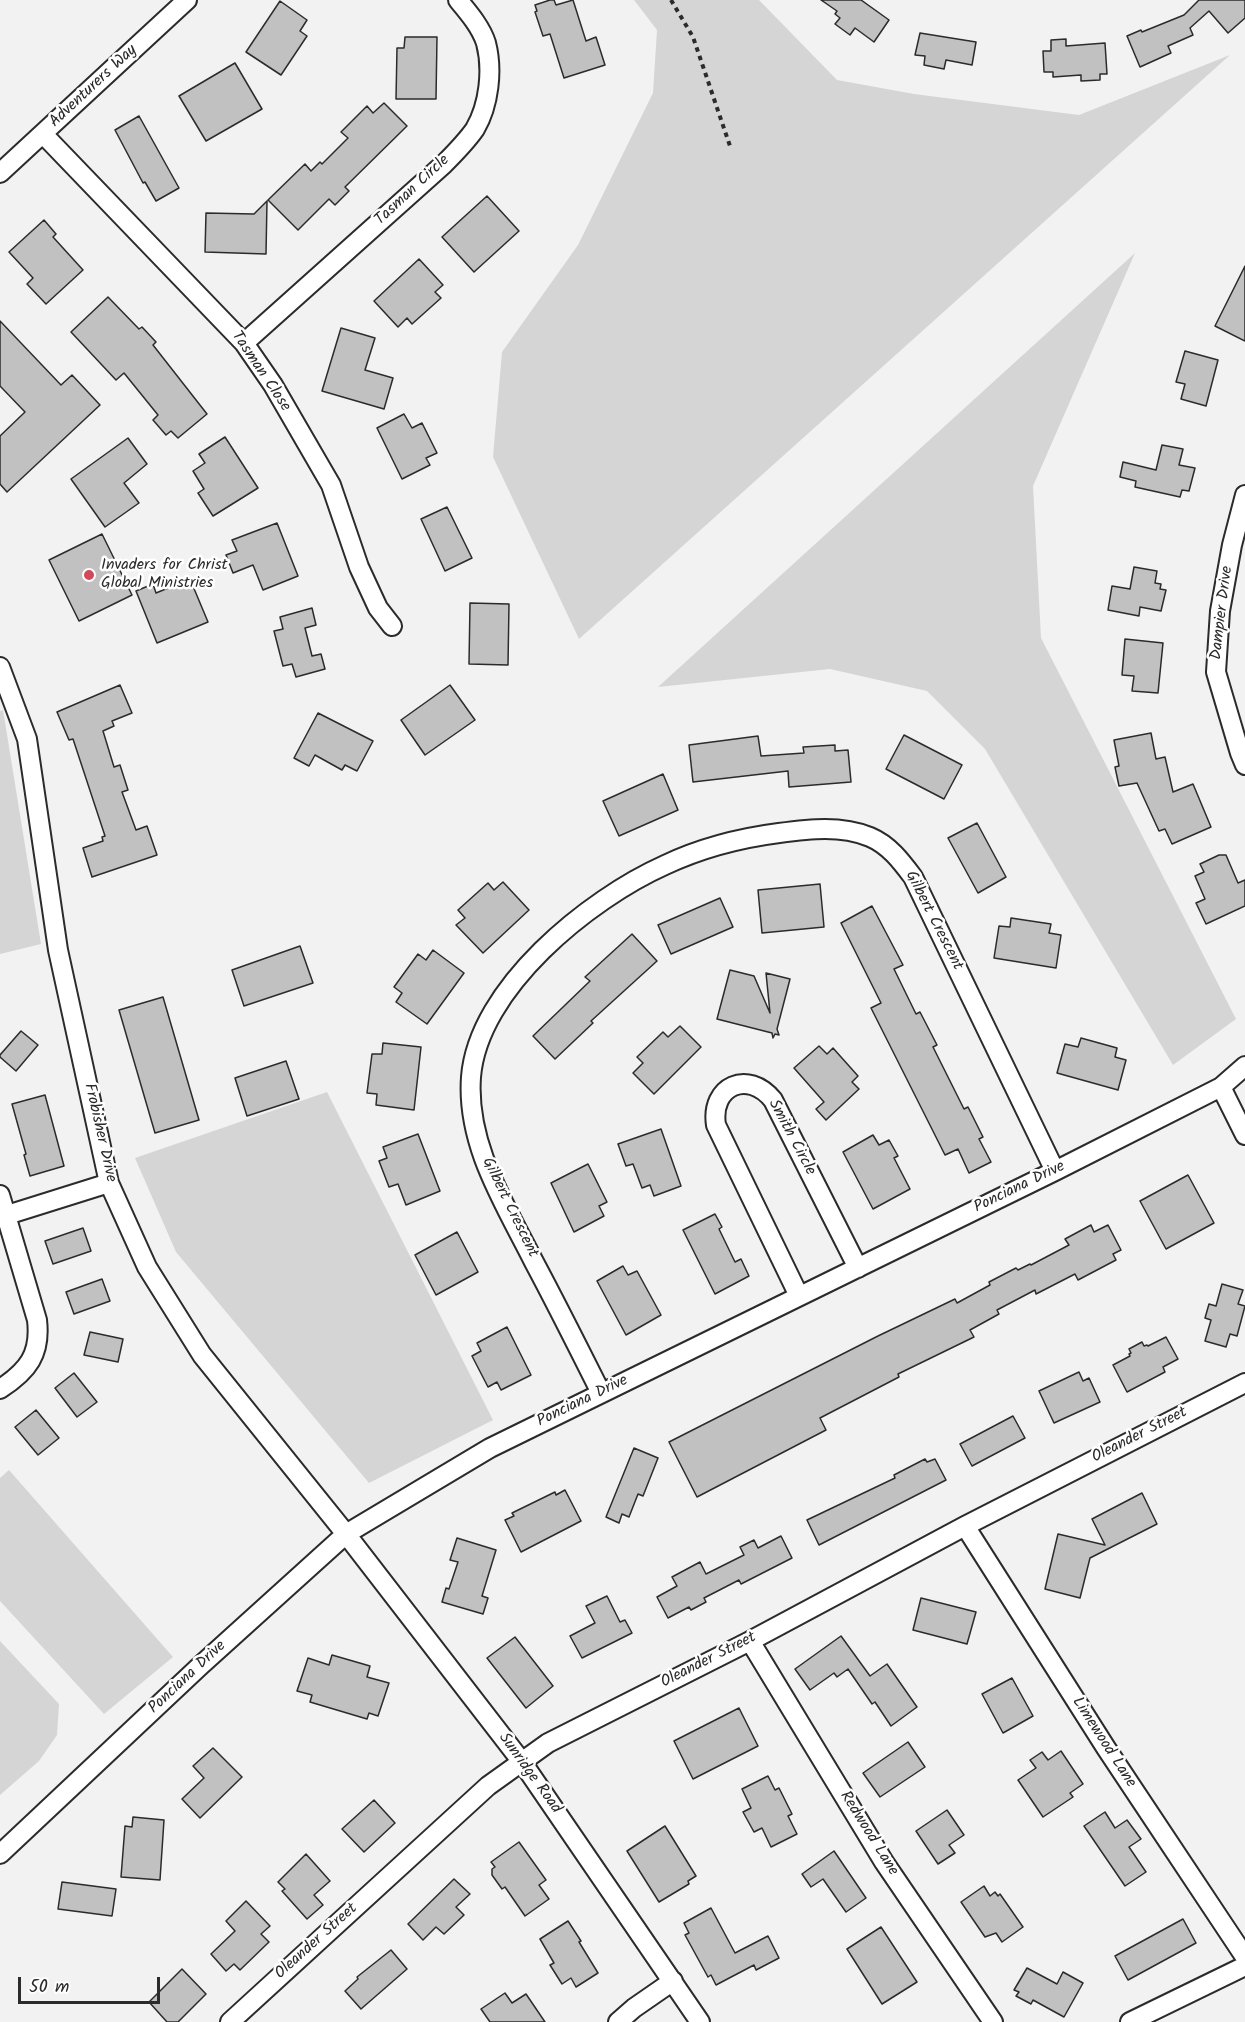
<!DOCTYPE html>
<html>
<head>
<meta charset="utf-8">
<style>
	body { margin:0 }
	#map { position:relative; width:1245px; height:2022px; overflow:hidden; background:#f2f2f2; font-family:Kalam,sans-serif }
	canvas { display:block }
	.scale { position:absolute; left:18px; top:1977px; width:142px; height:27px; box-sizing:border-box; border:3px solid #2b2b2b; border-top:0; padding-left:8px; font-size:18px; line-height:21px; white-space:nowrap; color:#2b2b2b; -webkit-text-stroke:4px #fff; paint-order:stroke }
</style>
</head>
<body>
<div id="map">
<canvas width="1245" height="2022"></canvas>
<div class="scale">50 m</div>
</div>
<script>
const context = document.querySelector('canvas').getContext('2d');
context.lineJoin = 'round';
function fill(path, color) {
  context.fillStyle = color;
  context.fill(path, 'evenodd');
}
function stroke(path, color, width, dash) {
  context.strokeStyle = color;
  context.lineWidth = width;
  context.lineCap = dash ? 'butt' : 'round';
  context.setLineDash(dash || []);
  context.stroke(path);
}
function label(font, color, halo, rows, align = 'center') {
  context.font = font + ' Kalam,sans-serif';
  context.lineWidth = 5;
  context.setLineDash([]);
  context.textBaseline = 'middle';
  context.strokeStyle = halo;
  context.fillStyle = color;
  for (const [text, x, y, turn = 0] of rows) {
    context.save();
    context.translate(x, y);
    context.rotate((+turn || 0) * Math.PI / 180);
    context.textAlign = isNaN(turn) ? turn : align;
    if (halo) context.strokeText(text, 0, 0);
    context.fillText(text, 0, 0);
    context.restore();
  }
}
fill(new Path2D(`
	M634 0H759L837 80 914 94 1079 115 1230 55 579 639 493 457 502 352 578 245 653 93 657 30Z
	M1135 253 1033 486 1041 638 1236 1019 1173 1065 985 749 927 691 830 669 658 687Z
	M3 710 41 944 0 954V711Z
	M327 1092 493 1420 369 1483 176 1252 135 1158Z
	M9 1470 173 1657 104 1714 0 1601V1478Z
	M0 1641 59 1704 57 1735 39 1761 0 1795Z`), '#d5d5d5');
const building = new Path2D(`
	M550 0H554L556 5 573 0 586 41 596 37 605 65 564 78 550 34 543 36 535 12 537 11 535 5Z
	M821 0H861L889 20 874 42 855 28 850 35 835 24 840 18 835 14 837 11Z
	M1199 0H1245V18L1228 33 1209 11 1190 28 1193 35 1168 46 1171 53 1140 67 1127 36 1141 30 1142 32 1184 15Z
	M280 1 307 20 300 31 307 36 281 75 246 52Z
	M920 33 976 42 972 65 946 60 944 69 924 65 925 56 915 55Z
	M405 37H437L436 99H396L397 48H404Z
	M1066 39V46L1105 43 1107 74H1100V80L1081 81V75L1053 77V72H1044L1043 51H1051V40Z
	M235 63 262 109 206 141 179 96Z
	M384 103 407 126 345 187 349 191 335 205 329 199 298 230 268 200 305 164 311 171 320 162 322 164 348 138 341 132 367 106 373 113Z
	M139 116 179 188 156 201 145 182 143 183 115 130Z
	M487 196 519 231 474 272 442 237Z
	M267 201 266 254 205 252 206 213 254 214Z
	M44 220 56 234 53 237 83 270 46 304 27 284 33 278 9 252Z
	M419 259 443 285 435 292 441 298 412 324 407 318 398 327 374 301Z
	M1245 266V341L1215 326Z
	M108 297 139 329 142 327 156 342 153 345 207 414 178 438 171 431 166 435 153 420 158 415 124 373 116 380 71 332Z
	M0 321 61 385 72 375 100 405 7 492 0 484V436L25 412 0 386Z
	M341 328 375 338 365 370 393 378 384 409 322 391Z
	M1185 351 1218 360 1206 406 1181 399 1185 384 1176 382Z
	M404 414 412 428 422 423 437 453 426 458 430 465 402 479 377 428Z
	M225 437 258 488 213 516 198 493 204 489 193 471 205 463 199 454Z
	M128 438 147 464 124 483 139 503 105 527 71 479Z
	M1162 445 1183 449 1179 465 1195 468 1189 491 1182 490 1180 497 1135 487 1136 481 1120 477 1123 462 1156 470Z
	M447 507 472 558 445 571 421 519Z
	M277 523 298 576 263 590 253 565 233 573 226 555 237 551 232 540Z
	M102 534 132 595 79 621 49 560Z
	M1134 567 1157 571 1155 583 1161 584 1160 589 1166 590 1161 611 1140 607 1139 616 1108 610 1112 586 1130 589Z
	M190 579 208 622 157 643 136 591 153 584 156 593Z
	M470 603 509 604 508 665 469 664Z
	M312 608 316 625 305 628 312 656 321 654 325 669 296 677 292 664 283 666 274 631 283 629 280 617Z
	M1125 639 1163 643 1158 693 1132 691 1134 676 1122 675Z
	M120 685 132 713 112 721 114 726 103 731 114 767 120 765 128 790 122 792 136 830 147 826 157 855 92 877 83 848 103 841 102 837 105 836 73 739 69 740 57 712Z
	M450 685 475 720 425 755 401 720Z
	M318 713 373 741 357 771 345 765 342 770 315 755 309 766 294 758Z
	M1151 733 1156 759 1165 757 1173 792 1193 784 1211 827 1172 844 1165 829 1159 831 1137 783 1119 786 1115 767 1119 766 1114 740Z
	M904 735 962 765 944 799 886 769Z
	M758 736 761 756 804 753 803 747 835 745V751L848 750 851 782 789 787 788 771 693 782 689 745Z
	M663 774 678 810 619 836 603 801Z
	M977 823 1006 877 978 893 948 838Z
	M1219 855H1226L1238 883 1245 880V906L1206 924 1196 903 1205 899 1195 876 1204 872 1200 864Z
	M503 882 529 910 483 953 456 925 465 918 458 910 488 883 494 890Z
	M820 884 824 927 762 933 758 890Z
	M720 898 733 927 671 954 658 925Z
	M872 906 903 965 894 969 916 1014 920 1012 937 1045 933 1047 964 1109 968 1107 983 1137 979 1139 991 1162 969 1173 958 1149 945 1155 871 1008 881 1003 841 923Z
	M1011 918 1051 924 1049 933 1061 935 1056 968 994 958 999 926 1010 927Z
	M632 934 657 961 591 1021 593 1023 555 1059 533 1036 590 981 585 977Z
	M300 946 313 983 244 1006 232 970Z
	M433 950 464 973 427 1024 396 1002 402 993 394 987 418 954 426 960Z
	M730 970 754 976 770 1013 766 973 790 979 777 1029 779 1035 775 1034 773 1038 772 1033 717 1019Z
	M163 997 199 1120 155 1133 119 1010Z
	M680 1026 701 1047 654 1094 633 1073 643 1063 637 1057 663 1032 668 1037Z
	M21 1031 38 1045 16 1071 0 1057V1055Z
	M1081 1038 1117 1048 1115 1057 1126 1060 1118 1090 1057 1073 1065 1044 1078 1047Z
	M383 1043 421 1047 414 1110 376 1105 377 1094 367 1093 372 1054H382Z
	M819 1046 827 1054 833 1048 858 1076 852 1082 859 1089 826 1120 816 1109 824 1102 794 1068Z
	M286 1061 299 1099 247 1116 235 1078Z
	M45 1095 64 1166 30 1176 24 1155 26 1154 12 1104Z
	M661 1129 681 1186 654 1196 650 1185 642 1188 633 1164 626 1166 618 1144Z
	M418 1134 440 1191 406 1205 398 1184 389 1187 379 1161 387 1158 383 1147Z
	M873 1135 879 1145 889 1140 898 1156 894 1158 910 1189 873 1209 843 1152Z
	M588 1164 607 1202 599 1206 604 1216 574 1232 551 1183Z
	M1188 1175 1214 1223 1166 1249 1140 1201Z
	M715 1214 722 1227 719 1229 735 1262 741 1259 749 1276 715 1294 683 1230Z
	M1091 1225 1094 1232 1108 1225 1121 1250 1113 1254 1116 1260 1078 1280 1075 1274 1036 1294 1035 1290 997 1310 999 1314 970 1330 974 1337 898 1374 899 1377 820 1418 826 1430 697 1497 669 1442 878 1336 955 1299 957 1303 990 1285 989 1282 1016 1268 1018 1270 1030 1264 1031 1265 1069 1245 1065 1239Z
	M83 1228 91 1251 53 1264 45 1241Z
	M457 1232 478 1272 436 1295 415 1255Z
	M623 1266 628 1275 637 1271 661 1315 626 1335 597 1281Z
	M102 1279 110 1301 74 1314 66 1292Z
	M1222 1284 1243 1290 1238 1304 1245 1306 1237 1336 1230 1334 1226 1347 1205 1341 1211 1320 1205 1318 1209 1304 1216 1306Z
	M507 1327 531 1375 501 1390 497 1382 488 1387 472 1356 481 1351 477 1343Z
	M90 1332 123 1339 118 1362 84 1355Z
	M1166 1337 1178 1359 1163 1367 1165 1372 1127 1392 1113 1365 1130 1356 1129 1354 1131 1353 1129 1349 1142 1342 1144 1346 1147 1345 1148 1346Z
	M1079 1372 1083 1381 1089 1378 1100 1402 1054 1423 1039 1391Z
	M74 1373 97 1402 77 1417 55 1388Z
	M36 1410 59 1438 38 1455 15 1427Z
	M1013 1416 1025 1438 972 1466 960 1444Z
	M634 1448 658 1458 643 1496 638 1494 629 1517 622 1514 619 1523 606 1517Z
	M925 1459 927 1462 935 1459 946 1480 819 1545 807 1520 895 1478 894 1475Z
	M565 1490 581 1521 521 1552 505 1520 514 1516 512 1513 555 1492 556 1495Z
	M1142 1493 1157 1524 1090 1558 1080 1598 1045 1589 1058 1534 1105 1545 1092 1519Z
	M781 1536 792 1558 741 1584 739 1580 704 1598 706 1602 691 1610 689 1607 668 1618 657 1597 677 1586 672 1577 700 1562 706 1574 744 1555 740 1547 754 1540 758 1548Z
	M457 1538 496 1550 482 1596 488 1598 483 1614 442 1602 446 1588 449 1589 458 1562 450 1560Z
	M607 1596 620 1622 625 1620 632 1633 582 1658 570 1636 595 1623 586 1606Z
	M921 1598 976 1612 967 1644 913 1630Z
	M841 1636 870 1676 887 1664 917 1707 891 1726 875 1702 872 1704 848 1669 837 1677 834 1673 810 1690 795 1669Z
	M515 1637 553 1686 526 1708 487 1658Z
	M332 1655 370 1666 367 1677 389 1683 378 1716 369 1713 367 1719 310 1702 312 1695 297 1691 308 1658 329 1665Z
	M1012 1678 1033 1716 1003 1733 982 1694Z
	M739 1708 758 1746 693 1779 674 1741Z
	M908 1742 925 1767 880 1797 863 1773Z
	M213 1748 242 1777 200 1818 182 1799 204 1778 193 1766Z
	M1061 1751 1083 1784 1070 1793 1073 1797 1043 1817 1018 1780 1036 1768 1030 1760 1042 1752 1048 1760Z
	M768 1776 775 1790 779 1788 792 1814 788 1816 797 1834 771 1847 762 1828 754 1832 743 1812 751 1808 742 1789Z
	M374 1800 395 1823 364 1852 342 1829Z
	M947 1810 964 1835 949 1845 955 1853 938 1864 916 1831Z
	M1105 1812 1115 1828 1127 1820 1141 1839 1129 1847 1146 1872 1125 1886 1084 1826Z
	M133 1817 164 1820 160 1880 121 1877 125 1826 132 1827Z
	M665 1826 696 1876 688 1881 689 1884 659 1902 627 1851Z
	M519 1842 546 1880 539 1885 549 1899 525 1916 505 1887 502 1889 492 1875V1869L495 1867 491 1862Z
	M834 1851 866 1898 846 1912 823 1879 811 1887 802 1874Z
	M306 1854 330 1881 314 1895 323 1905 307 1919 282 1891 285 1889 278 1882Z
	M454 1879 470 1894 456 1907 464 1915 444 1934 436 1927 423 1940 408 1924Z
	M62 1882 116 1889 112 1916 58 1909Z
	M984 1886 990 1896 995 1892 998 1896 1000 1894 1023 1927 1002 1942 996 1933 985 1937 961 1902Z
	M246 1901 270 1926 261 1934 269 1942 240 1970 234 1964 226 1971 211 1954 235 1931 226 1921Z
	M711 1908 735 1953 768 1936 779 1958 756 1970 754 1965 716 1985 711 1975 708 1977 685 1935 689 1933 684 1923Z
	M1183 1919 1196 1943 1128 1980 1115 1956Z
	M568 1921 581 1941 579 1942 598 1973 576 1987 571 1978 562 1984 550 1965 554 1963 540 1939Z
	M881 1927 917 1982 882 2004 847 1949Z
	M391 1950 407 1969 361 2009 345 1991 358 1979 357 1977Z
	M1027 1968 1057 1984 1063 1972 1083 1983 1064 2017 1033 2000 1031 2004 1016 1996 1019 1992 1014 1990Z
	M182 1969 206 1994 178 2022H167L149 2002Z
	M505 1993 512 2003 526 1994 545 2022H490L481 2009Z`);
fill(building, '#c1c1c1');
stroke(building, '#2b2b2b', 1.5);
const minor = new Path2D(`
	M43 134 244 343 273 385 331 485 359 567 378 608 392 626
	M0 173 187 0
	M244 343 444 164C455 153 466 142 475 129 489 105 493 70 486 43 481 27 468 12 458 0
	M1245 495 1232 545 1220 611 1216 672 1240 753 1245 765
	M0 667 27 739 58 950 109 1183 147 1267 202 1355 346 1534 522 1762 700 2022
	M1221 1087 1245 1135
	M0 1195 37 1320C41 1354 28 1371 0 1389
	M7 1215 109 1183
	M799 1296 716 1125C710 1086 748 1069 773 1100L858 1268
	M601 1393C579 1349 557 1305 534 1262 505 1204 466 1145 471 1077 478 988 589 899 665 865 701 848 740 838 779 833 809 829 841 825 870 837 889 845 901 861 913 877L1055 1171
	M965 1526 1106 1748 1245 1957
	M750 1641 884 1862 993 2022
	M0 1854 200 1666 346 1534 490 1448 1055 1171 1221 1087 1245 1066
	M230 2022 488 1786 548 1743 750 1641 965 1526 1245 1383
	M618 2022 634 2008 673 1981
	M1130 2022 1245 1966`);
stroke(minor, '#2b2b2b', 22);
stroke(new Path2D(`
	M671 0 693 37 731 149`), '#2b2b2b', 4, [4.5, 4.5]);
stroke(minor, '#fff', 18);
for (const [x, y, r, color] of [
	[89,575,6,"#d1495b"]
]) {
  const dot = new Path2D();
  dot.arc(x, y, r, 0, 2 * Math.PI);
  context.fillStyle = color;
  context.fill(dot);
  stroke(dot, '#fff', 2);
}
label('16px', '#2b2b2b', '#fff', [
	["Adventurers Way",94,87,-43],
	["Tasman Circle",413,191,-43],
	["Tasman Close",260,372,56],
	["Dampier Drive",1223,613,-83],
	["Gilbert Crescent",933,921,63],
	["Frobisher Drive",99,1133,77],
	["Smith Circle",791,1138,62],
	["Ponciana Drive",1020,1188,-26],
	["Gilbert Crescent",509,1208,64],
	["Ponciana Drive",583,1402,-26],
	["Oleander Street",1140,1436,-27],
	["Oleander Street",709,1661,-27],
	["Ponciana Drive",188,1678,-43],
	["Limewood Lane",1103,1743,57],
	["Sunridge Road",529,1774,54],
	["Redwood Lane",868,1834,58],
	["Oleander Street",317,1942,-42]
]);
label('16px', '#2b2b2b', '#fff', [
	["Invaders for Christ",101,566],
	["Global Ministries",101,584]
], 'left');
</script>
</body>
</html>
